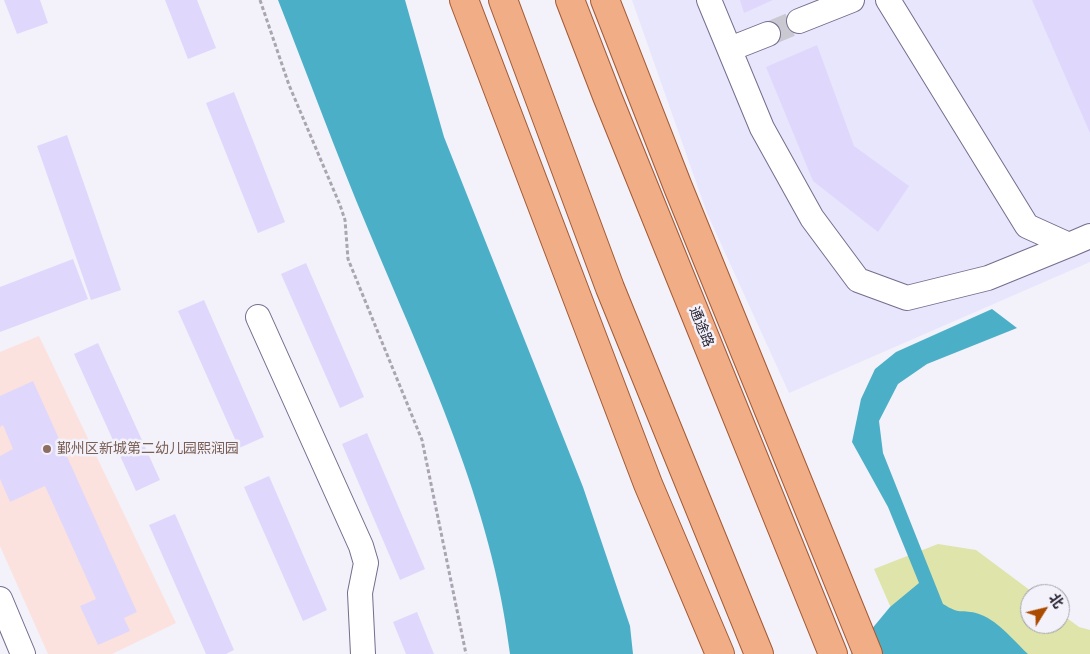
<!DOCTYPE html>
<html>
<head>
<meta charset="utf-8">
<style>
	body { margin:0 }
	#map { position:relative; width:1090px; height:654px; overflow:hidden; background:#f3f1f9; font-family:"Open Sans","Noto Sans SC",sans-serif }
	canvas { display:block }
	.north { position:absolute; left:1020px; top:584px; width:50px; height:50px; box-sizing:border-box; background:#f3f1f9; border:1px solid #a19fa9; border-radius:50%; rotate:54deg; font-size:14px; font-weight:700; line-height:20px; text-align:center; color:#272331 }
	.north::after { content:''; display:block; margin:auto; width:18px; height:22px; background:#ab4b00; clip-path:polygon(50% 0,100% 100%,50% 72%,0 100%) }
</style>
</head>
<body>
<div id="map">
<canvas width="1090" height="654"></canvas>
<div class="north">北</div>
</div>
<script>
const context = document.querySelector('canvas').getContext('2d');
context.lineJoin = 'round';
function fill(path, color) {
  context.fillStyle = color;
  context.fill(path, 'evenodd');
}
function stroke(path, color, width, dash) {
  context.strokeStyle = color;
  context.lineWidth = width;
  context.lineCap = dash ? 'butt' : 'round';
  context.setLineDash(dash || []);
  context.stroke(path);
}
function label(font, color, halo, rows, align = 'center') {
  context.font = font + ' "Open Sans","Noto Sans SC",sans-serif';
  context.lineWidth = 5;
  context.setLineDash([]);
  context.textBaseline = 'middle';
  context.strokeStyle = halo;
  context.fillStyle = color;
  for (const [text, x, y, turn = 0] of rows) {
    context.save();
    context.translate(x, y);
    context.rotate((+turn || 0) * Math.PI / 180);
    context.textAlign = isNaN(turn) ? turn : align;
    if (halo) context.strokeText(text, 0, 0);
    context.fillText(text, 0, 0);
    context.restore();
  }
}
fill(new Path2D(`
	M632 0H1090V262L789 393 707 213Z`), '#e8e6fc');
fill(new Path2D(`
	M39 336 176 623 112 654H48L0 546V352Z`), '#fce2de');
fill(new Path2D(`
	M938 544 976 550 1035 594H1030V624H1060V613L1079 627 1090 630V654H911L874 569Z`), '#dfe4aa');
fill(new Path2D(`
	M278 0H405L444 137 583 487 630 626 633 654H510C492 503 426 368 368 229 336 153 308 76 278 0Z
	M992 309 1017 328 927 364 898 384 879 421 883 453 943 604C961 615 959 609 976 613 996 618 1014 641 1028 654H851L890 607 919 583 888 507 852 442 861 399 875 369 896 352Z`), '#4bb0c7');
fill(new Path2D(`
	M4 0H40L48 23 17 34Z
	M165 0H197L216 48 188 59Z
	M740 0H773L744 13Z
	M1032 0H1090V133Z
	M817 45 854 146 909 186 878 232 813 181 766 67Z
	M234 92 285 222 258 233 206 103Z
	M67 135 121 290 91 300 37 146Z
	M73 259 88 299 0 332V287Z
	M306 263 364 397 340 408 281 274Z
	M204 300 264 437 239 448 178 311Z
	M98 343 160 480 136 491 74 354Z
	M33 381 137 612 124 618 130 631 98 645 80 606 96 599 45 486 10 502 0 479V456L13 449 3 425 0 427V396Z
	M367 433 425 569 400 580 342 444Z
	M269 476 327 610 303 621 244 487Z
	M175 514 234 650 226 654H206L149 525Z
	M417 612 434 654H406L393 622Z`), '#dfd8fc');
stroke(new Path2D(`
	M768 34 799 21`), '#cac8d1', 24, [24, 12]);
const minor = new Path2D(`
	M709 0 762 128 812 218 858 280 907 298 988 278 1069 245
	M888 0 1027 226 1069 245 1090 236
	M799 21 852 0
	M730 49 768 34
	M258 317 361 546 366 563 360 593 363 654
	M0 599 23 654`);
const major = new Path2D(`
	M464 0 648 484 720 654
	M503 0 610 288 759 654
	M570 0 607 96 833 654
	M605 0 678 187 868 654`);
stroke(minor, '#746d8d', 26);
stroke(major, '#a45a34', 30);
stroke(new Path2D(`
	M260 0 289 85 340 205 345 220 348 259 422 440 466 654`), '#a9a6b1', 3, [4, 2.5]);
stroke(minor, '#fff', 24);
stroke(major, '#f1ae86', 28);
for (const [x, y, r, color] of [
	[47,449,5,"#8d6e63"]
]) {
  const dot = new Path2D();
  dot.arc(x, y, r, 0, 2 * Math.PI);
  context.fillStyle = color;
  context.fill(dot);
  stroke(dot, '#f3f1f9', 2);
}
label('14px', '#272331', '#f3f1f9', [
	["通途路",701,327,68]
]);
label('14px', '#785e54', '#f3f1f9', [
	["鄞州区新城第二幼儿园熙润园",57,449]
], 'left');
</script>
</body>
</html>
